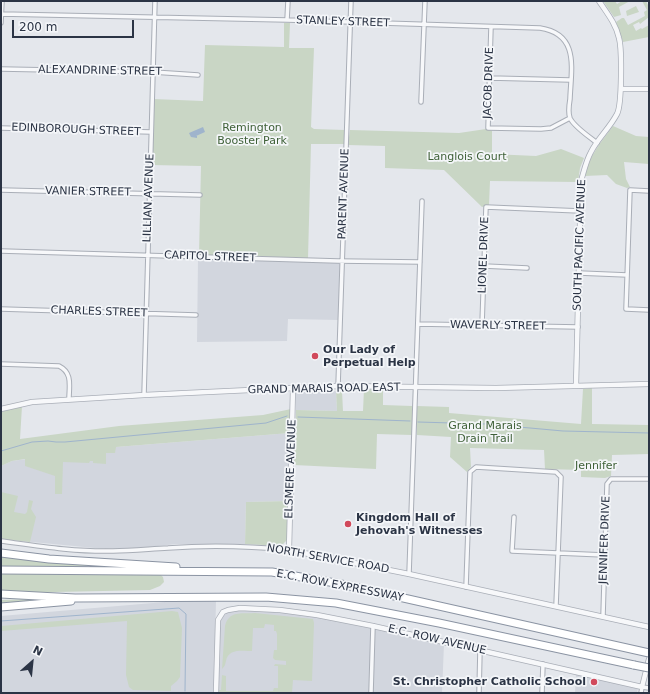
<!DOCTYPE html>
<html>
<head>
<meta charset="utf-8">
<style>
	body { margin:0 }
	#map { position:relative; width:650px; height:694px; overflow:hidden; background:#e4e7ec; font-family:"DejaVu Sans",sans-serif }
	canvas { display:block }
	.frame { position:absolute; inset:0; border:2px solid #2b3445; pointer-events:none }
	.north { position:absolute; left:12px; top:642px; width:40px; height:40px; -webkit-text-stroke:3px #f4f6f9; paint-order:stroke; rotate:27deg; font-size:11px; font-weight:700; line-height:16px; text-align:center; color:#2b3445 }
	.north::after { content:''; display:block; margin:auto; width:14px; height:18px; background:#2b3445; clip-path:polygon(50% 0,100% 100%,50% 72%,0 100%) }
	.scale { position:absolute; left:12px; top:20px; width:122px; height:18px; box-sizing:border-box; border:2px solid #2b3445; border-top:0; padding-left:5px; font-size:12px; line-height:14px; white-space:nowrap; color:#2b3445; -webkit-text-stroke:3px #f4f6f9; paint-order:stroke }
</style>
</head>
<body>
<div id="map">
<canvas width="650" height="694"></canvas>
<div class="frame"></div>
<div class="north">N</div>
<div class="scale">200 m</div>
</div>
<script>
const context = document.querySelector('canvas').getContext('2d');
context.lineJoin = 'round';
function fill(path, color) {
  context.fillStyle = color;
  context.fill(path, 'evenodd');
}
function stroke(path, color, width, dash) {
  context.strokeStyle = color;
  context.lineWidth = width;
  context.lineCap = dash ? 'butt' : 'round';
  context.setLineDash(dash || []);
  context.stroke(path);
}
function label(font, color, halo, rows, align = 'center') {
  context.font = font + ' "DejaVu Sans",sans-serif';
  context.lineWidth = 3.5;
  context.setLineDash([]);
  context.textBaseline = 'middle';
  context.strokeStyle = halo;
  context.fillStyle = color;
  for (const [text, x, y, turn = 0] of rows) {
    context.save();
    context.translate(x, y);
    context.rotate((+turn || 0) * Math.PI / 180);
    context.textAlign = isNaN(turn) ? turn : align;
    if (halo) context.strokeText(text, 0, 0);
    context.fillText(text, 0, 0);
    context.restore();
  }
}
fill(new Path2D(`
	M198 259 341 263 339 320 288 319 287 341 197 342Z
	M298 391H336L337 411 296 410V394Z
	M290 433 289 501 246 502 245 544H176L139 548 105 549 1 539V466L12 461 116 447Z
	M188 600H216L214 693H1V616Z
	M242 610 305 614 364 626 444 644 442 693H218L220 621 224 615 231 611Z
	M574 673 638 688 637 693H575L576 676Z`), '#d2d6de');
fill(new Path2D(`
	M603 1H615L617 4 622 1H630L619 7 621 15 614 17Z
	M642 1H646L649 7V17L640 24 639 22 633 25 636 31 641 28 642 29 649 25V37L623 42 616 22 622 18H624L628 25 645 16 644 12 647 10Z
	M636 6 639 12 627 16 626 11Z
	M284 23H290L289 48H314L311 127 314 129 345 130 344 144H311L308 258 199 255 201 166 152 165 153 99 203 101 205 45 284 47Z
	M613 126 636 136 649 137V164L624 162 626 179 630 187 627 188 616 184 607 175 585 176C589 156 601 142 613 126Z
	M486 129 492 131V154L536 156 561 149 584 158 580 168 578 182 490 181 489 205 482 207 444 170 385 168V146L348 145 350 130 459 133Z
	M592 388V424L649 425V454L612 455 611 476 605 478 581 477V470L545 469 544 450 470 448 471 467 467 472 450 457 451 437 417 435V406L449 407V413L581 424 583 389Z
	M364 389 383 390V405L412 406V435L377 434 376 469 294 465 296 410 337 411 336 391H342L343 411H363Z
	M22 406 20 439 119 426 263 415 291 409 290 433 116 447 115 453H106V464L93 463V461H90L89 463 63 462 62 494H55V476L25 466V459L12 461 1 466V412Z
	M1 492 18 496 14 512 25 514 27 512 29 500 33 501 31 509 36 517 30 542 1 539Z
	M289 501 287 540 281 546 245 544 246 502Z
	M1 556 106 566H1Z
	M1 573 160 574 163 577 164 582 160 586 150 590 56 592H8L1 591Z
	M66 598 1 605V600Z
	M172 611 178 612 182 628 180 677 177 681 171 686V691L133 690 129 687 126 675 127 621 1 631V626Z
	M255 613 313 619 314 623 312 681 293 680 292 693 245 692V693H219V690H221L222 675 226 676V691H273L274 688H278V666H274L275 664 286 665V661L275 660 273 658 274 650H277V634L276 631H274V625L265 624 264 628H253L252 651C243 651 228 648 226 661 225 665 225 666 222 669L225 626C229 610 242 614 255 613Z`), '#c9d6c5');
fill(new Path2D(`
	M203 127 205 132 196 136H197V138L191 137 189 133Z`), '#9fb4cc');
stroke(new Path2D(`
	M298 417 410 421
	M418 422 486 424 563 431 649 433
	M1 451 32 442 48 441 56 442H65L266 423 287 416
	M1 621 179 608 186 614 185 691`), '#9fb4cc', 1);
const minor = new Path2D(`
	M1 14 287 20 540 28C580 34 571 69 570 99 569 105 568 113 570 118 574 127 590 137 597 143
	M287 20 288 1
	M1 23 2 1
	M491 27 488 128 541 129 551 128 570 118
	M1 69 153 72 198 75
	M490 78 570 80
	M421 102 425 1
	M1 128 151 132
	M1 190 200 195
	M649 191 630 190 626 309 649 310
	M1 251 338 261 420 262
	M484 266 527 268
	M579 273 627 275
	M1 309 196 315
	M418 324 578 327
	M482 325 486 207 580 211
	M1 364 59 366C73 373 69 386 69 399
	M338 386 351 1
	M144 395 155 1
	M514 517 512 551 604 555
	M1 541C38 546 75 552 113 551 131 551 149 549 168 548 208 545 249 546 289 550
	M409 574 422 201
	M466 587 470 472 476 467 556 472 561 477 556 606
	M603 616 607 484 611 479H649
	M371 693 373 626
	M479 693 480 650
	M542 693 543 664
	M641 693 642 687 649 688`);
const tertiary = new Path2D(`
	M621 89H649
	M576 386 581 181C584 171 586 161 591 152 598 138 609 129 617 114 622 105 622 49 619 38 616 24 607 13 599 1
	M293 388 289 550 409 574 649 627
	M1 409 32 402 144 395 293 388 338 386 496 388 649 384
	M216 693 218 620 223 612 228 610 240 608 280 610 317 615 373 626 642 687 649 659`);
const motorway = new Path2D(`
	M1 553 49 559 176 567
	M1 570 272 572 341 584 649 653
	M1 594 75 598 266 597 336 603 439 623 634 665
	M1 607 71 601`);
stroke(minor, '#a9aeb7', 5.5);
stroke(tertiary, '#a9aeb7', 6);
stroke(motorway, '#8b94a3', 9);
stroke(minor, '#f7f8fa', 3.5);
stroke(tertiary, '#f7f8fa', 4.5);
stroke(motorway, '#fff', 7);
const motorwayBridge = new Path2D(`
	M634 665 649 668`);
stroke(motorwayBridge, '#8b94a3', 9, []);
stroke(motorwayBridge, '#fff', 7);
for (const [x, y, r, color] of [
	[315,356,4,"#d1495b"],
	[348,524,4,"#d1495b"],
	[594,682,4,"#d1495b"]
]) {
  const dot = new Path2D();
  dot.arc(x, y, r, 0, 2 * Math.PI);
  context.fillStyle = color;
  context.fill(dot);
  stroke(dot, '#f4f6f9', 1.5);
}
label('11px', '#2b3445', '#f4f6f9', [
	["STANLEY STREET",343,22,2],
	["ALEXANDRINE STREET",100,71,1],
	["JACOB DRIVE",489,83,-88],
	["EDINBOROUGH STREET",76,130,2],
	["VANIER STREET",88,192,1],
	["PARENT AVENUE",344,194,-88],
	["LILLIAN AVENUE",149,198,-88],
	["SOUTH PACIFIC AVENUE",580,245,-88],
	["LIONEL DRIVE",484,255,-88],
	["CAPITOL STREET",210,257,2],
	["CHARLES STREET",99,312,2],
	["WAVERLY STREET",498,326,1],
	["GRAND MARAIS ROAD EAST",324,389,-1],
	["ELSMERE AVENUE",291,469,-88],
	["JENNIFER DRIVE",605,540,-88],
	["NORTH SERVICE ROAD",328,559,10],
	["E.C. ROW EXPRESSWAY",340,586,11],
	["E.C. ROW AVENUE",437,640,13]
]);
label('11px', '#3f6138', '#f4f6f9', [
	["Remington",252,128],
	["Booster Park",252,141],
	["Langlois Court",467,157],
	["Grand Marais",485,426],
	["Drain Trail",485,439],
	["Jennifer",596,466]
]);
label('bold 11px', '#2b3445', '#f4f6f9', [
	["Our Lady of",323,350],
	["Perpetual Help",323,363],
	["Kingdom Hall of",356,518],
	["Jehovah's Witnesses",356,531],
	["St. Christopher Catholic School",586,682,"right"]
], 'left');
</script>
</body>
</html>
